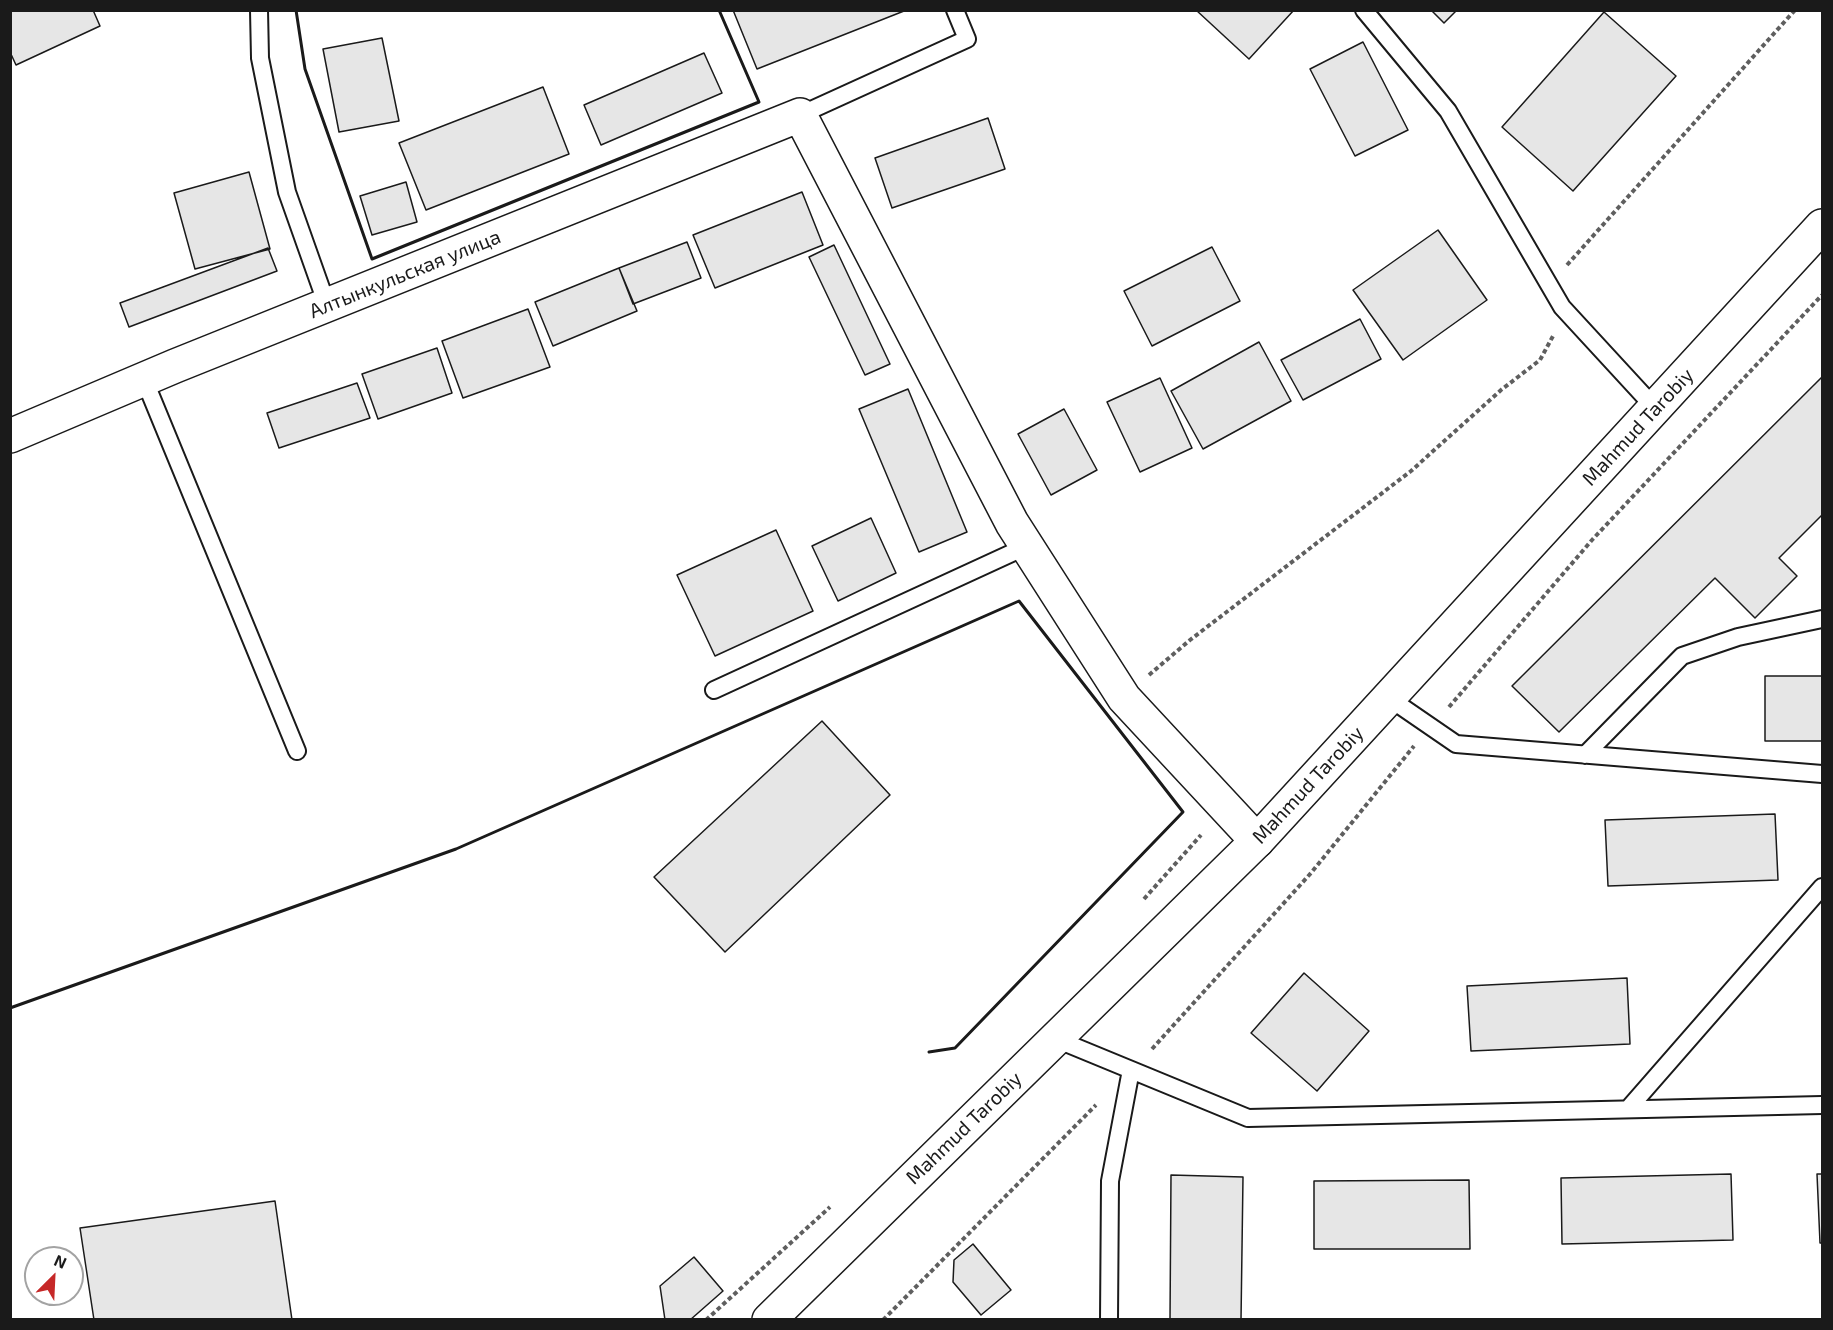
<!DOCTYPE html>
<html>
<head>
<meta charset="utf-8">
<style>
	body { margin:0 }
	#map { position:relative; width:1833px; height:1330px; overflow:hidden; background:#fff; font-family:"Exo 2",sans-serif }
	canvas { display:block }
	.frame { position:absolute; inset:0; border:12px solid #1a1a1a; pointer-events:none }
	.north { position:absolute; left:24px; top:1246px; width:60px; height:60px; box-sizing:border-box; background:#fff; border:2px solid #a3a3a3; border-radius:50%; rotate:24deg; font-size:16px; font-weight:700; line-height:24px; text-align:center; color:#1a1a1a }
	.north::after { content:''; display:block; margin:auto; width:21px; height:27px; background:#c62828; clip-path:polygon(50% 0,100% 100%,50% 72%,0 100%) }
</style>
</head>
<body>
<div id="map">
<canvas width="1833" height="1330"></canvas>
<div class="frame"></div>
<div class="north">N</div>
</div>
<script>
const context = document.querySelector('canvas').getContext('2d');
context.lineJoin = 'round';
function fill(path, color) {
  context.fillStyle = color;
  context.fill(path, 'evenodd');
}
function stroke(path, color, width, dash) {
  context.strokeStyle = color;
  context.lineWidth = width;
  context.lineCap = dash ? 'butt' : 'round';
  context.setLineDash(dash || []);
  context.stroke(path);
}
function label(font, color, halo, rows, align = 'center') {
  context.font = font + ' "Exo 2",sans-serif';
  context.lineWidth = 4.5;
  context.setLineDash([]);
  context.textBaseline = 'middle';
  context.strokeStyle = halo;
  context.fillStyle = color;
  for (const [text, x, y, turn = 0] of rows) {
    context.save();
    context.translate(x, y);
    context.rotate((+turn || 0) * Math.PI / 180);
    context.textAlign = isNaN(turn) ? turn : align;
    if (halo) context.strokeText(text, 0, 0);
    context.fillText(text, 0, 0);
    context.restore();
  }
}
const building = new Path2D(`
	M10 10H93L100 26 16 65 10 52Z
	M733 10H904V11L757 69Z
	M1196 10H1294L1249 59Z
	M1431 10H1457L1444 23Z
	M1604 12 1676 76 1573 191 1502 127Z
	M382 38 399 121 339 132 323 49Z
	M1363 42 1408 130 1355 156 1310 69Z
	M704 53 722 93 601 145 584 105Z
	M543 87 569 154 426 210 399 143Z
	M988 118 1005 169 892 208 875 158Z
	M249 172 270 249 195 269 174 193Z
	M406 182 417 222 372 235 360 196Z
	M802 192 823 245 715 288 693 235Z
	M1438 230 1487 300 1403 360 1353 290Z
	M687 242 701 278 633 304 619 268Z
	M834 245 890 364 865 375 809 257Z
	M1212 247 1240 301 1152 346 1124 291Z
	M268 248 277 271 129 327 120 303Z
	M619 268 637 311 553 346 535 302Z
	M528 309 550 367 463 398 442 341Z
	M1360 319 1381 359 1303 400 1281 360Z
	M1259 342 1291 401 1203 449 1171 391Z
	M437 348 452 393 378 419 362 374Z
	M1822 377V515L1779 558 1797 576 1755 618 1715 578 1559 732 1512 686Z
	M1160 378 1192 448 1140 472 1107 402Z
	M357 383 370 418 279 448 267 413Z
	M908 389 967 532 919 552 859 409Z
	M1064 409 1097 470 1051 495 1018 434Z
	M871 518 896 573 838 601 812 546Z
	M776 530 813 611 715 656 677 575Z
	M1765 676H1822V741H1765Z
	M822 721 890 795 725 952 654 877Z
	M1775 814 1778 880 1608 886 1605 820Z
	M1304 973 1369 1031 1317 1091 1251 1033Z
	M1627 978 1630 1044 1471 1051 1467 986Z
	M1731 1174 1733 1240 1562 1244 1561 1178Z
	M1817 1174H1822V1243H1820Z
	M1171 1175 1243 1177 1241 1320H1170Z
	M1469 1180 1470 1249H1314V1181Z
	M275 1201 292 1320H94L80 1228Z
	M973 1244 1011 1290 981 1315 953 1282 954 1260Z
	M694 1257 723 1291 690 1320H665L660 1286Z`);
fill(building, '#e6e6e6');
stroke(building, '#1a1a1a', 1.5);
const lane = new Path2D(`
	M259 10 260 58 287 192 327 305
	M1364 10 1448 111 1562 307 1655 408
	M800 115 967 39 955 10
	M144 379 297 751
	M714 690 1027 546
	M1389 698 1456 744 1822 774
	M1585 755 1682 656 1738 637 1822 619
	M1056 1039 1248 1118 1822 1105
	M1628 1109 1822 887
	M1109 1320 1110 1181 1131 1070`);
const street = new Path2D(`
	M10 436 175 366 800 115 1012 523 1124 698 1257 841`);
const primary = new Path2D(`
	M769 1320 1257 841 1822 226`);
stroke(lane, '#1a1a1a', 20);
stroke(street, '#1a1a1a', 36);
stroke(primary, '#1a1a1a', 36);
stroke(new Path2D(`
	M1567 265 1795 10
	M1149 675 1190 640 1411 471 1501 390 1540 360 1553 336
	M1449 707 1592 540 1822 295
	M1144 899 1201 835
	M1152 1049 1311 873 1414 746
	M706 1320 830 1207
	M883 1320 1096 1105`), '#5f5f5f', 4, [4.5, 3]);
stroke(lane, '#fff', 16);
stroke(street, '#fff', 33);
stroke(primary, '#fff', 33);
stroke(new Path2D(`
	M296 10 305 69 372 259 759 102 719 10
	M10 1008 456 849 1019 601 1183 812 955 1048 929 1052`), '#1a1a1a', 3);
label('20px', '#1a1a1a', '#fff', [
	["Алтынкульская улица",405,274,-22],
	["Mahmud Tarobiy",1638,427,-47],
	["Mahmud Tarobiy",1308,785,-47],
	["Mahmud Tarobiy",964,1128,-44]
]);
</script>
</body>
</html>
